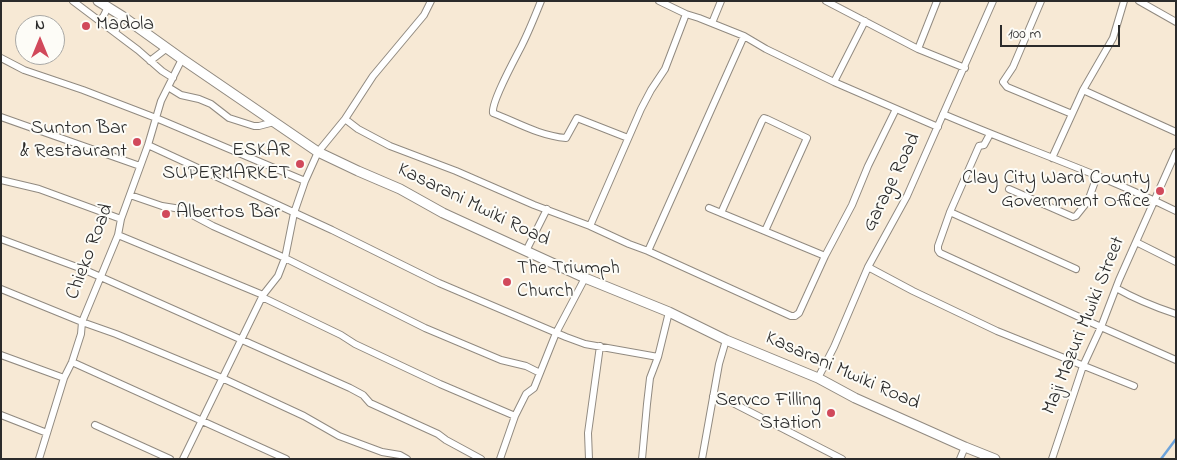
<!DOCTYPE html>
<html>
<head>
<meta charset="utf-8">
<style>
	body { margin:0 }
	#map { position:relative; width:1177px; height:460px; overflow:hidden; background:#f7e9d5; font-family:"Indie Flower",sans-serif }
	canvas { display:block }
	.frame { position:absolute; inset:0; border:2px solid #2b2b2b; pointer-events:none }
	.north { position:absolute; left:15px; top:15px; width:50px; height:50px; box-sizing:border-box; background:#fdfcf7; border:1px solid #a9a8a5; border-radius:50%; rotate:0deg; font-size:14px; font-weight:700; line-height:20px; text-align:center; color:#2b2b2b }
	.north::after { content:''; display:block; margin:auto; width:18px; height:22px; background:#d1495b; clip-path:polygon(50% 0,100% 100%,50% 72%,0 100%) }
	.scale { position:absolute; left:1000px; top:25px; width:120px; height:22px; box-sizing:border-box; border:2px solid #2b2b2b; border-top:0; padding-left:6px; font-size:15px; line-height:18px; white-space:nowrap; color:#2b2b2b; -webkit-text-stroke:4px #fdfcf7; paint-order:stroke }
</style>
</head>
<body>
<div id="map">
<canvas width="1177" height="460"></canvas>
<div class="frame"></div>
<div class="north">N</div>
<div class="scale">100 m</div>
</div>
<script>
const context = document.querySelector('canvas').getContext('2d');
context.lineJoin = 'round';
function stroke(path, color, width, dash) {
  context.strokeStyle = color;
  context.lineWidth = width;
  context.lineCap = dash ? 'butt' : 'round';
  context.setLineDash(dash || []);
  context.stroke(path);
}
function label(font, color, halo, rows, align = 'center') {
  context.font = font + ' "Indie Flower",sans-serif';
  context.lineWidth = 4;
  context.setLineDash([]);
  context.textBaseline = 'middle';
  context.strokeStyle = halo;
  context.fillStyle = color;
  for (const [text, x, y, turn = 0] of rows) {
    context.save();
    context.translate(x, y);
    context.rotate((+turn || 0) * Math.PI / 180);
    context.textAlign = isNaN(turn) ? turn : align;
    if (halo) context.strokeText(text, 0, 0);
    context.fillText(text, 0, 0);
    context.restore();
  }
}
stroke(new Path2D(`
	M1161 459 1176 439`), '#6da3db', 2.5);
const minor = new Path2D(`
	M73 1 138 50 162 71 173 78
	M541 1C535 16 529 31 522 45 516 57 491 102 493 113 516 122 540 136 566 138L577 118 628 138
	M659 1 686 14 699 18 744 36 766 49 834 82 938 127
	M826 1 918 49 965 68
	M1041 1 1013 67 1003 82 1007 87 1072 114
	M1139 1 1176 22
	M99 20 103 17 108 7
	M712 23 721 1
	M115 32 122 16
	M918 49 937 1
	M1 58 24 70 83 90 156 118 305 181
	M150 61 167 48
	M834 82 865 21
	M168 87 181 95 199 99 211 104 229 118 254 126H259L274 122
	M1083 90 1176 132
	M943 114C1020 147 1101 174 1176 211
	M1 117 140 166
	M345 119 358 129 390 146 456 171 534 205 590 226 629 244 648 251 791 316H795L799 313 825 256 852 205 868 166 896 109
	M990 134 984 145 979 146 950 212 938 246V250L940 253 1101 327 1176 360
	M148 145 332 230 439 283 566 337 585 344 658 357
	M1052 158 1083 90 1113 38 1124 1
	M1 180 39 189 121 219
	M1009 189 1073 217 1076 216 1088 201 1097 176
	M130 195 162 206 181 209 213 226 285 258 425 328 501 360 526 366 540 373
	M709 208 825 256
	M950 212 1076 269
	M721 213 762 121 764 118 767 119 807 138 765 231
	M590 226 641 109 651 90 665 69 686 14
	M118 235 263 295
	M1 239 85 270 350 388 363 395 370 403 438 434 446 440 481 459
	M1136 242 1176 262
	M526 251 547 209
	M648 251 744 36
	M868 267 913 291 997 331 1134 386
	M1116 288C1135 299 1155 307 1176 314
	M1 289 82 322 116 334 222 378 304 416 339 436 382 452 400 455 407 459
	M262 297 341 335 355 344 440 384 515 416
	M1 355 64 378
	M72 362 286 459
	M818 378 834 347 868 267 907 196 993 1
	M713 396 729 401 842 459
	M1 415 47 433
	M95 425 170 459
	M39 459 64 378 72 362 81 334 82 322 118 235 121 219 148 145 161 101 182 59
	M183 459 263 295 278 276 285 258 294 213 305 181 318 152 345 119 373 76 424 15 431 1
	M500 459 515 416 526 394 534 388 556 333 585 278
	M589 459 588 433 600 346
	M642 459 647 404 650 378 658 357 669 312
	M702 459 719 364 726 340
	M960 459 965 447
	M1052 459 1083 366 1101 327 1119 280 1176 152`);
const secondary = new Path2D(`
	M98 1 122 16 182 59 318 152 358 171 400 189 443 213 585 278 669 312 726 340 818 378 855 398 965 447 995 459`);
stroke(minor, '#918a80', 8);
stroke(secondary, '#918a80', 11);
stroke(minor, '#fff', 6);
stroke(secondary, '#fff', 9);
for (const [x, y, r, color] of [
	[86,26,5,"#d1495b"],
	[137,142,5,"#d1495b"],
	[300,164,5,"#d1495b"],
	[1160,191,5,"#d1495b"],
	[166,214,5,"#d1495b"],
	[507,282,5,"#d1495b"],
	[831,413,5,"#d1495b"]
]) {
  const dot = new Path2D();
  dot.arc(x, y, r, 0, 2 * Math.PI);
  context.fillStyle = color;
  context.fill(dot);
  stroke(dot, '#fdfcf7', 2);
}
label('20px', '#2b2b2b', '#fdfcf7', [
	["Madola",96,26,"left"],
	["Sunton Bar",127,130],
	["& Restaurant",127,153],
	["ESKAR",290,152],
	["SUPERMARKET",290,175],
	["Clay City Ward County",1150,180],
	["Government Office",1150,203],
	["Albertos Bar",176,214,"left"],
	["The Triumph",517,270,"left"],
	["Church",517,293,"left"],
	["Servco Filling",821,402],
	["Station",821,425]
], 'right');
label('20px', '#2b2b2b', '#fdfcf7', [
	["Garage Road",893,183,-64],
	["Kasarani Mwiki Road",473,206,26],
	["Chieko Road",91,252,-69],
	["Maji Mazuri Mwiki Street",1085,326,-68],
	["Kasarani Mwiki Road",842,372,24]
]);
</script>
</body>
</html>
